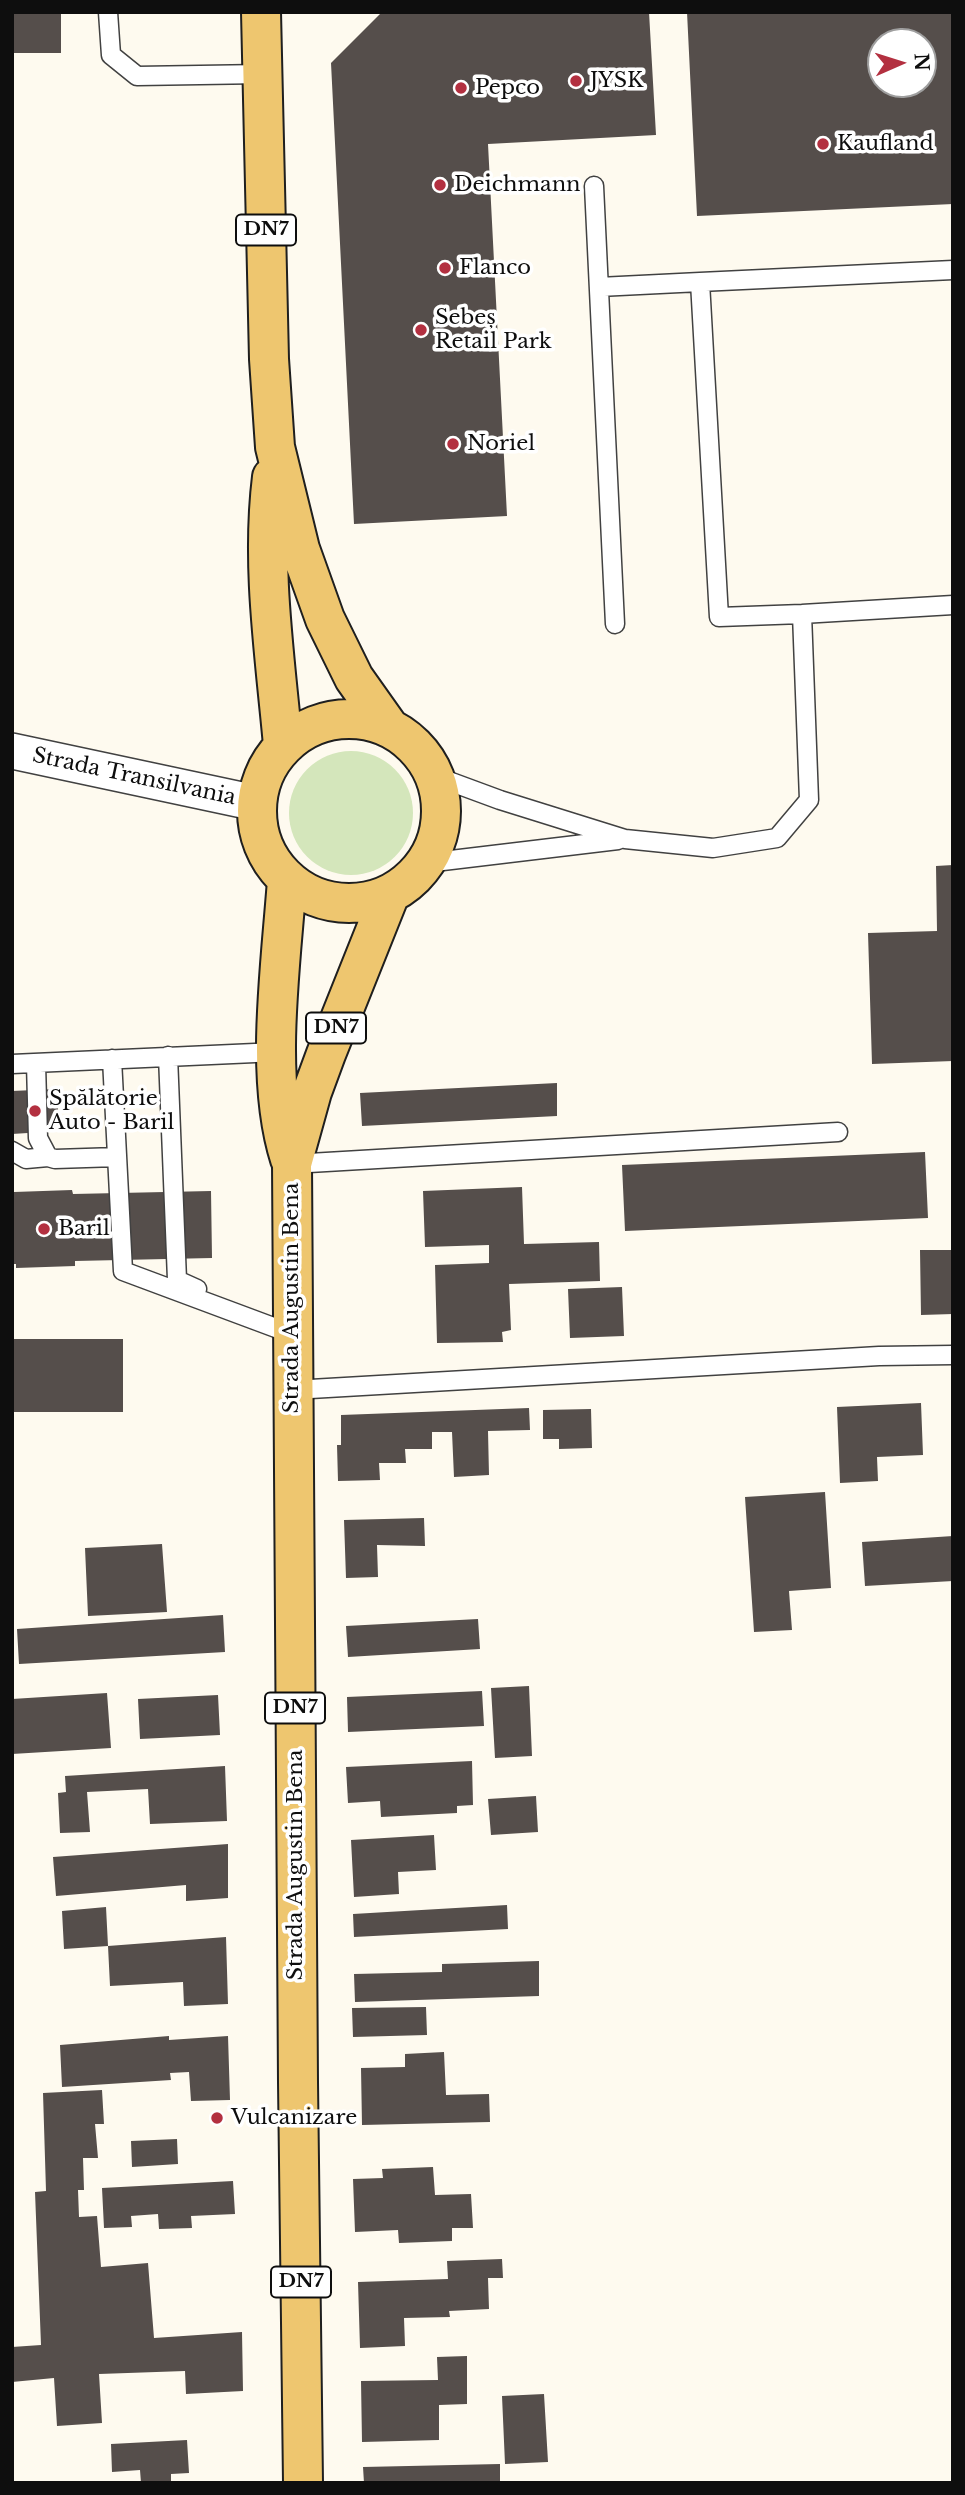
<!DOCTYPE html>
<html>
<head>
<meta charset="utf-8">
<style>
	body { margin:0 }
	#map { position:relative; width:965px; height:2495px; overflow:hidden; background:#fefaef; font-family:"Libre Baskerville",serif }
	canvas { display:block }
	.frame { position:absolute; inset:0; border:14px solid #0e0e0e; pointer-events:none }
	.north { position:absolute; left:867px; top:28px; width:70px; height:70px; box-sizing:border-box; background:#fff; border:2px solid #9f9f9f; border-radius:50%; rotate:87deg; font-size:19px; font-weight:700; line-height:28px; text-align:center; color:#0e0e0e }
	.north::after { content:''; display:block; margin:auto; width:24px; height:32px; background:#b33040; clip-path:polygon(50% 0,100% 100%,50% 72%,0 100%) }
</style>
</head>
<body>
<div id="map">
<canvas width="965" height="2495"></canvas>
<div class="frame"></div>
<div class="north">N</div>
</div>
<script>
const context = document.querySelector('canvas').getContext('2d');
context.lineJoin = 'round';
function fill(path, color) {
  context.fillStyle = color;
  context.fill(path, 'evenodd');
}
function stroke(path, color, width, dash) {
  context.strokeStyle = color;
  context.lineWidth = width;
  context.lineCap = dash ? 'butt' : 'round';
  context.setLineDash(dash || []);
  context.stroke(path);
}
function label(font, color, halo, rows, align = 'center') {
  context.font = font + ' "Libre Baskerville",serif';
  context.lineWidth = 7;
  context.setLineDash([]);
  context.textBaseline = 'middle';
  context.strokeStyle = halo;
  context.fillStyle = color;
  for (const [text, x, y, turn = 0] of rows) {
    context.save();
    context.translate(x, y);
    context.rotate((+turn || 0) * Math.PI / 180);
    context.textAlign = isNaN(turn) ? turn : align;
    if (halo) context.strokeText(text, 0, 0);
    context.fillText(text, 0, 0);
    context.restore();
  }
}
fill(new Path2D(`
	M289 813a62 62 0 1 1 124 0a62 62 0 1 1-124 0Z`), '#d4e6bb');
fill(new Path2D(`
	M12 12H61V53H12Z
	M382 12H649L656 135 488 144 507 516 354 524 331 63Z
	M687 12H953V204L697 216ZM881 42H923V84H881Z
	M953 865V1061L872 1064 868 933 937 931 936 866Z
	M557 1083V1116L362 1126 360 1093Z
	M57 1089 59 1131 12 1134V1091Z
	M925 1152 928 1218 625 1231 622 1165Z
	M522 1187 524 1244 599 1242 600 1281 509 1284 511 1330 502 1332 503 1342 437 1343 435 1265 489 1263V1245L425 1247 423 1191Z
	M72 1190 73 1194 211 1191 212 1258 75 1261V1266L16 1268V1264H12L14 1192Z
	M920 1250H953V1314L921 1315Z
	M622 1287 624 1336 570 1338 568 1289Z
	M12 1339H123V1412H12Z
	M921 1403 923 1455 877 1457 878 1481 840 1483 837 1407Z
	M529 1408 530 1430 488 1431 489 1475 454 1477 452 1432H432V1449H405L406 1463H379L380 1480 338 1481 337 1445H341V1415Z
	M591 1409 592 1448 559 1449V1439H543V1410Z
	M825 1492 831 1588 789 1591 792 1630 754 1632 745 1497Z
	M424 1518 425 1546 377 1545 378 1577 346 1578 344 1520Z
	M953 1536V1581L865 1586 862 1542Z
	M162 1544 167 1612 88 1616 85 1548Z
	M223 1615 225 1652 19 1664 17 1629Z
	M478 1619 480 1649 348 1657 346 1626Z
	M529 1686 532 1756 495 1758 491 1688Z
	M482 1691 484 1726 348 1732 347 1697Z
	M107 1693 111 1748 12 1754V1699Z
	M218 1695 220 1735 140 1739 138 1699Z
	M472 1761 473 1805 457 1806V1813L381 1817 380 1801 348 1803 346 1767Z
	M225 1766 227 1821 150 1824 148 1789 87 1792 90 1832 60 1833 58 1793 66 1792 65 1776Z
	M536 1796 538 1832 491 1835 488 1799Z
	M434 1835 436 1870 398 1872 399 1894 354 1897 351 1840Z
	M228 1844V1898L186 1901V1885L56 1896 53 1857Z
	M507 1905 508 1929 354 1937 353 1914Z
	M106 1907 108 1946 226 1937 228 2004 184 2006 183 1982 110 1986 108 1946 64 1949 62 1911Z
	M539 1961V1996L355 2002 354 1974 442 1972V1964Z
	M426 2007 427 2035 353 2037 352 2008Z
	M169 2036V2040L228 2036 230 2100 191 2101 189 2072 170 2073 171 2080 62 2087 60 2045Z
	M444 2052 446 2095 489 2094 490 2122 362 2125 361 2068 405 2067V2054Z
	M102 2090 104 2124H95L98 2158H83L84 2190H78L79 2217 97 2216 101 2267 148 2263 154 2338 242 2332 243 2391 186 2394 185 2371 99 2374 102 2423 57 2426 54 2378 12 2382V2347L41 2345 35 2192 46 2191 43 2093Z
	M177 2139 178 2164 132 2167 131 2141Z
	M433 2167 435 2195 471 2194 473 2228H452V2241L399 2243 398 2230 355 2232 353 2179 383 2178 382 2169Z
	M233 2181 235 2214 191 2216 192 2228 159 2229 158 2214 131 2216 132 2227 104 2228 102 2188Z
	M502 2259 503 2278H488L489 2309 449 2311 450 2317 404 2318 405 2346 360 2348 358 2282 448 2279 447 2261Z
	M467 2356V2404L439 2405V2440L362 2442 361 2381 438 2380 437 2357Z
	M544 2394 548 2462 505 2464 502 2396Z
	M187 2440 189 2473 171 2474V2483H141L140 2470 112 2472 111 2444Z
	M500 2464V2483H364L363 2467Z`), '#554e4b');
const service = new Path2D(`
	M108 12 111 55 137 76 263 74
	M594 186 615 624
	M953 270 700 282 719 617 802 614 953 605
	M599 287 700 282
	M435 776 500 800 625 839 713 848 777 838 809 800 802 614
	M426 863 618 840
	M168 1056 177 1280 197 1289
	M112 1059 123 1271 292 1334
	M36 1063 38 1138 48 1157 55 1159 117 1157
	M12 1064 277 1052
	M12 1151 26 1159 48 1157
	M292 1164 838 1132
	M293 1390 879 1356 953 1355`);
const minor = new Path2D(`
	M12 751 256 803`);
const primary = new Path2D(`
	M261 12 269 359 275 447 300 549 325 619 354 678 388 726
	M272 477C261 566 275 656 283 745
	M257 811a92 92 0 1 1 184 0a92 92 0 1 1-184 0Z
	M287 880C281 965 264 1078 290 1159
	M303 2483 298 2082 292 1164 312 1092 326 1054 390 894`);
stroke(service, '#414141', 21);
stroke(minor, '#414141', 38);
stroke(primary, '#1f1f1f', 42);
stroke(service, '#fff', 18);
stroke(minor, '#fff', 35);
stroke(primary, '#eec66f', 38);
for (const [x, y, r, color] of [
	[576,81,7,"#b33040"],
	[461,88,7,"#b33040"],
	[823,144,7,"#b33040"],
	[440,185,7,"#b33040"],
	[445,268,7,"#b33040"],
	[421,330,7,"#b33040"],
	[453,444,7,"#b33040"],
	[35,1111,7,"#b33040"],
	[44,1229,7,"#b33040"],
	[217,2118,7,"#b33040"]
]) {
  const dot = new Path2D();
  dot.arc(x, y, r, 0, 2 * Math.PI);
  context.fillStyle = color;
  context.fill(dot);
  stroke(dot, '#fff', 2.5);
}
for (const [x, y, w] of [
	[266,230,60],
	[336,1028,60],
	[295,1708,60],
	[301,2282,60]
]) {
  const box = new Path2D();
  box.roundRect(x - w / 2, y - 15.5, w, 31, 5);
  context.fillStyle = '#fff';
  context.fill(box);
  stroke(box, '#0e0e0e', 2);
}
label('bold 19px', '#0e0e0e', null, [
	["DN7",266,230],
	["DN7",336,1028],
	["DN7",295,1708],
	["DN7",301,2282]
]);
label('21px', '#0e0e0e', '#fff', [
	["JYSK",590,81],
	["Pepco",475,88],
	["Kaufland",837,144],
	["Deichmann",454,185],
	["Flanco",459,268],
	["Sebeș",435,318],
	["Retail Park",435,342],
	["Noriel",467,444],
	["Spălătorie",49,1099],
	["Auto - Baril",49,1123],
	["Baril",58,1229],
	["Vulcanizare",231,2118]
], 'left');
label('21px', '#0e0e0e', '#fff', [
	["Strada Transilvania",134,777,12],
	["Strada Augustin Bena",292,1298,-90],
	["Strada Augustin Bena",296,1865,-90]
]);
</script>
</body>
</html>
